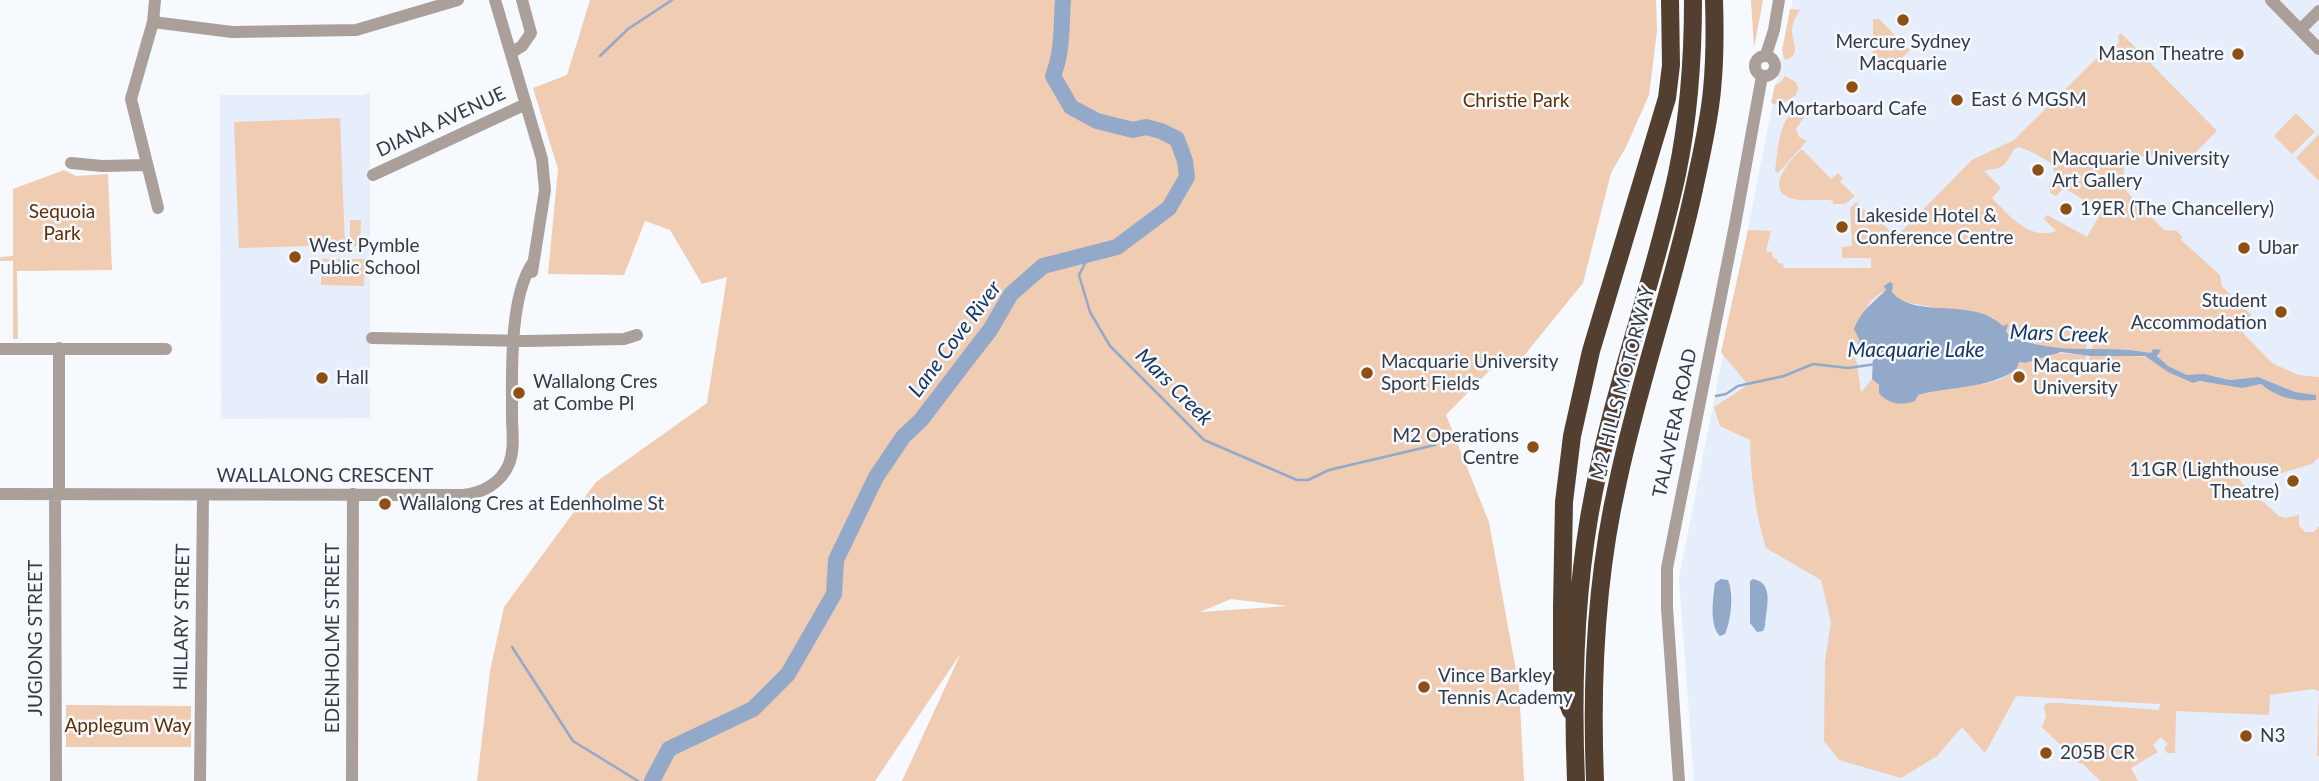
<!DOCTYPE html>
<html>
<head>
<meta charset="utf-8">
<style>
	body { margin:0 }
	canvas { display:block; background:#f6f9fe }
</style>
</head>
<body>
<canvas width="2319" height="781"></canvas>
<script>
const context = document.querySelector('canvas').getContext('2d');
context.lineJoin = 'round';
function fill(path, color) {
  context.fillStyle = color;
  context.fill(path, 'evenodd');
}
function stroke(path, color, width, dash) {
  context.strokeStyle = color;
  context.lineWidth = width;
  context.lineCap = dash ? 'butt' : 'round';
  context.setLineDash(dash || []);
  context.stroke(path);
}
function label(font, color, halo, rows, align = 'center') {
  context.font = font + ' Lato,sans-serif';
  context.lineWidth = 5;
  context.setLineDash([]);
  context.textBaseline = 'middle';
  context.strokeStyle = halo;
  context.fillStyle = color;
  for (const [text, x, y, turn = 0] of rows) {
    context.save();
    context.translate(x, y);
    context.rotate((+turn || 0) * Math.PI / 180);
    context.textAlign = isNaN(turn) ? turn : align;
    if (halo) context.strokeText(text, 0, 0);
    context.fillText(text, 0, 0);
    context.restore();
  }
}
fill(new Path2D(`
	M1793 0H2319V781H1694L1679 578Z
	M370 92V418L221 419 220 95H362Z`), '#e6eefb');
fill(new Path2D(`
	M590 0H1656L1657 31 1649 95 1626 147 1611 173 1583 283 1518 363 1489 371 1446 415 1489 522 1519 687 1524 781H902L961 653 875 781H477L490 671 504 607 596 482 707 403 727 277 702 284 670 230 645 221 624 275 548 274 558 169 533 88 567 75ZM1231 599 1288 606H1289L1200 612Z
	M1751 0H1763L1754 48Z
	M1790 9 1800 10C1796 16 1792 23 1792 31 1792 43 1802 55 1785 60L1782 51Z
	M1873 19H1879L1910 50 1890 70 1873 53Z
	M2121 33 2217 131 2191 157 2174 161 2156 155 2125 159 2122 186 2137 203 2135 205 2137 207 2139 205 2164 230 2177 231 2183 238 2180 239 2220 275 2222 286 2251 315V318L2240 330 2272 363 2298 375 2319 377V457L2312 464 2274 475 2269 474 2268 463 2251 464V474L2237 475 2242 483 2279 516 2285 518 2299 515V526L2305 532H2314L2319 526V756L2317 755 2319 691 2313 689 2270 695 2269 715 2176 711 2175 753H2167L2164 748 2168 744 2161 737 2153 745 2158 752 2131 768 2138 781H2100L2082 763 2080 764 2042 727 2046 717 2044 706 2047 703H2060L2159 710 2160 704 2016 696 1985 753 1962 727 1937 756 1901 778 1839 760 1824 741 1825 661 1831 622 1821 580 1766 548C1755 512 1751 478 1750 440L1720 426 1714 407 1748 385 1721 352 1748 230 1771 231 1766 251 1772 252 1773 258 1777 259 1778 263 1783 264 1784 268H1871V258H1842V247L1852 246 1850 208 1856 202 1870 216 1873 214 1896 237 1972 160 2014 140 2102 53 2114 48 2119 42 2118 36ZM2019 147C2031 151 2042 157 2052 164L2055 177 2049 184 2050 193 2056 196 2064 188 2102 211 2087 237 2047 215 2044 219 2056 231C2029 241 2009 215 1992 198L2001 188 1984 171C2006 166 2002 170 2014 149ZM1892 289 1893 294 1903 302 1992 317 2013 337 2047 347 2082 350 2086 349 2087 339 2093 340 2092 350C2114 348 2137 349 2158 355L2161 361 2168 366 2187 375 2215 376 2230 380 2258 377 2295 392 2315 395V400C2295 402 2277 396 2261 384 2235 390 2213 378 2192 383L2149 357 2093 354 2090 356 2088 366 2085 365 2086 355 2057 353 2025 363 2019 362C2008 387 1973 384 1950 387 1939 389 1928 394 1918 395 1905 396 1891 393 1879 392V385L1872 379 1861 393 1857 363 1849 346 1860 341C1860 317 1866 295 1892 289Z
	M1785 76 1796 82 1798 88 1796 95 1779 105 1771 103 1775 85 1781 82Z
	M1796 110 1808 111 1796 129 1799 137 1807 141 1778 173 1775 171C1778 152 1778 120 1796 110Z
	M2296 113 2315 132 2292 154 2274 136Z
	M340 118 345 245 239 248 234 122Z
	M2318 135 2319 136V181L2296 158Z
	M1802 149 1831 179 1838 173 1843 178 1840 182 1855 196 1845 204H1833V201C1822 198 1806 202 1794 199 1762 191 1790 160 1802 149Z
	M64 170 76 176 108 174 112 270 17 271 18 339H13V261H0V257L13 256V189Z
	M350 220H361L360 246H350Z
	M322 259H365L364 286 321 285Z
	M66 705 191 706V747H66Z`), '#efccb2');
fill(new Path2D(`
	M1890 282 1893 284 1892 292C1915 320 1973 296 2003 326L2008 324 2006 331 2009 335C2059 358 2100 343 2151 353L2153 349 2161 350 2157 356 2168 366 2187 375 2204 374 2230 380 2258 377 2295 392 2316 395V400C2296 402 2276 397 2261 384L2242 388 2200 381 2193 383 2168 372 2145 356H2090L2061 352 2025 363 2019 362 2016 370C1987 389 1951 386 1918 395L1915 401C1902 406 1888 404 1879 393V385L1872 379 1873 358 1857 343 1860 341 1854 329C1863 308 1871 305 1886 290L1884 286Z
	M1721 579 1728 580C1734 594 1731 621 1725 634L1720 636C1709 626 1713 598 1715 583Z
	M1753 579C1775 583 1766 608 1765 626L1763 631 1757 632 1750 623V581Z`), '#92a9ca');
stroke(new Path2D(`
	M600 56 628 29 672 0
	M1090 254 1079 275 1090 312 1110 346 1204 440 1297 480H1308L1329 470 1435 445
	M1716 396 1726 394 1738 386 1784 376 1813 364 1848 368 1876 364
	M512 647 573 741 638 781`), '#92a9ca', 2.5);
stroke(new Path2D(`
	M652 781 669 749 753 709 788 674 834 594 836 560 876 477 903 437 921 420 966 361 990 330 1011 294 1043 266 1117 247 1169 208 1187 177 1185 161 1177 139 1161 131 1146 127 1133 130 1097 121 1071 107 1053 76C1063 51 1061 26 1063 0`), '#92a9ca', 16);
stroke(new Path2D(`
	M155 0 153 22 131 99 158 208
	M495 0 542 159 545 190 532 272
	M2271 0 2319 49
	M153 22 232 32 356 30 458 0
	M2301 29 2319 11
	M511 53 522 46 531 33 522 0
	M1766 55 1774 30 1779 0
	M1755 66a10 10 0 1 1 20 0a10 10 0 1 1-20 0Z
	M71 163 102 166 147 165
	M373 175 526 104
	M372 338 527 341 624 339 637 335
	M59 348V495
	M0 349H166
	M0 494 463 495C483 493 501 483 509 464 515 449 512 432 512 416 512 374 509 299 532 264
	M55 494 56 781
	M200 781 203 495
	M352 781 353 494
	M1679 781 1667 608V568L1735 225 1762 76`), '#aba099', 12);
stroke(new Path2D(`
	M1571 711 1562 689V606L1564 502 1572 436 1591 351 1667 98 1671 65 1670 0
	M1576 781C1572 685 1575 585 1594 491 1615 383 1654 281 1677 174 1689 116 1693 59 1693 0
	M1595 781C1591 682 1596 577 1618 481 1639 382 1673 287 1694 189 1701 156 1709 123 1712 90 1715 60 1715 30 1714 0`), '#533f30', 18);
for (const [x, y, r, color] of [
	[1903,20,7,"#8d4f14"],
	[2238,54,7,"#8d4f14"],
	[1852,87,7,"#8d4f14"],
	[1957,100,7,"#8d4f14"],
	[2038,170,7,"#8d4f14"],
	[2066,209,7,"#8d4f14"],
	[1842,227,7,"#8d4f14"],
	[2244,248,7,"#8d4f14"],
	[295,257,7,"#8d4f14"],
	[2281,312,7,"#8d4f14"],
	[1367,373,7,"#8d4f14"],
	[2019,377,7,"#8d4f14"],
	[322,378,7,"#8d4f14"],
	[519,393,7,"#8d4f14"],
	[1533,447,7,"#8d4f14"],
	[2293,481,7,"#8d4f14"],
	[385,504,7,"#8d4f14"],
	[1424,687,7,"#8d4f14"],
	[2246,736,7,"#8d4f14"],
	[2046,753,7,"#8d4f14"]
]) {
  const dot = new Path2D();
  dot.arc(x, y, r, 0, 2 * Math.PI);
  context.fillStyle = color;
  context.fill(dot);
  stroke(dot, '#f6f9fe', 2.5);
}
label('19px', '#353b45', '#f6f9fe', [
	["Mercure Sydney",1903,42,"center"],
	["Macquarie",1903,64,"center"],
	["Mason Theatre",2224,54,"right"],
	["East 6 MGSM",1971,100],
	["Mortarboard Cafe",1852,109,"center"],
	["Macquarie University",2052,159],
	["Art Gallery",2052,181],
	["19ER (The Chancellery)",2080,209],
	["Lakeside Hotel &",1856,216],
	["Conference Centre",1856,238],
	["West Pymble",309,246],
	["Public School",309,268],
	["Ubar",2258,248],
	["Student",2267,301,"right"],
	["Accommodation",2267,323,"right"],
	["Macquarie University",1381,362],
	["Sport Fields",1381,384],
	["Macquarie",2033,366],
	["University",2033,388],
	["Hall",336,378],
	["Wallalong Cres",533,382],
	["at Combe Pl",533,404],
	["M2 Operations",1519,436,"right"],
	["Centre",1519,458,"right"],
	["11GR (Lighthouse",2279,470,"right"],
	["Theatre)",2279,492,"right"],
	["Wallalong Cres at Edenholme St",399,504],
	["Vince Barkley",1438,676],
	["Tennis Academy",1438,698],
	["N3",2260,736],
	["205B CR",2060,753]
], 'left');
label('19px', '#5e3002', '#f6f9fe', [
	["Christie Park",1516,101],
	["Sequoia",62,212],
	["Park",62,234],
	["Applegum Way",128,726]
]);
label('19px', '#353b45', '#f6f9fe', [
	["DIANA AVENUE",441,122,-25],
	["M2 HILLS MOTORWAY",1623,383,-75],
	["TALAVERA ROAD",1675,423,-78],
	["WALLALONG CRESCENT",325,476],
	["HILLARY STREET",182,617,-89],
	["JUGIONG STREET",36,638,-90],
	["EDENHOLME STREET",333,638,-90]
]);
label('italic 21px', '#183661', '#f6f9fe', [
	["Mars Creek",2059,334,2],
	["Lane Cove River",955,339,-53],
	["Macquarie Lake",1916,350],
	["Mars Creek",1174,387,45]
]);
</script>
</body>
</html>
